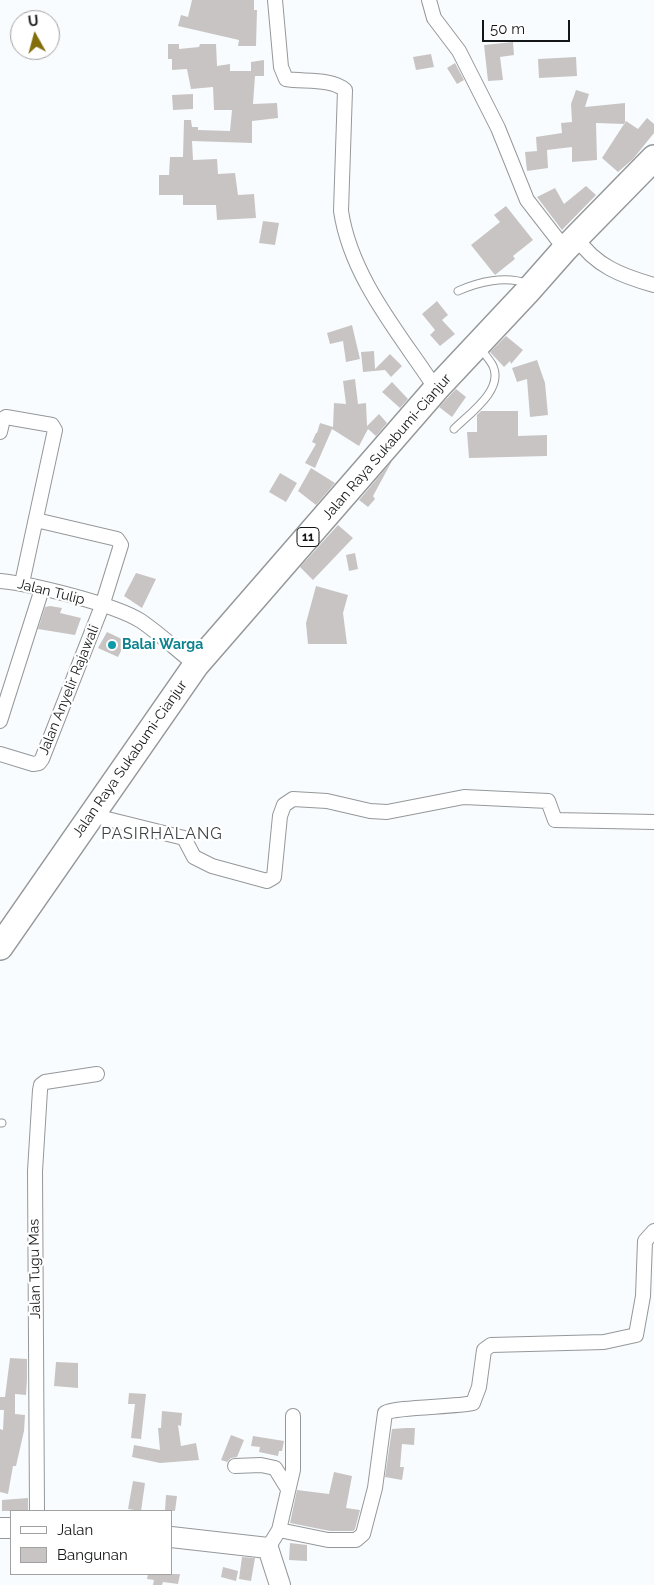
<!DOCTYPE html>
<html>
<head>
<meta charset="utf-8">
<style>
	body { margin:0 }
	#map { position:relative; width:654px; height:1585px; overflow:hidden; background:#f8fcfe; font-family:Raleway,sans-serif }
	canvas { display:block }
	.legend { position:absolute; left:10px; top:1510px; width:162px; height:65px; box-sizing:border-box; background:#fff; border:1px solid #a1a1a2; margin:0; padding:6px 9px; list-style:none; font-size:15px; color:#141516 }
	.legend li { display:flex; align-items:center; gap:10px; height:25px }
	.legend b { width:25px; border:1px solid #a1a1a2 }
	.north { position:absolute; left:10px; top:10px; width:50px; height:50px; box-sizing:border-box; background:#fff; border:1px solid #a1a1a2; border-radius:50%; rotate:353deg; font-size:14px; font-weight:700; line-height:20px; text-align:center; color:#141516 }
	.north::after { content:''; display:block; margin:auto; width:18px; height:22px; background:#836e0c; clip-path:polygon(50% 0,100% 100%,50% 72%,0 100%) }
	.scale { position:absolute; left:482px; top:20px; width:88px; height:22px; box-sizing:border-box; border:2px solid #141516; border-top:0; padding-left:6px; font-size:15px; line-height:18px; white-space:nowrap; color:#141516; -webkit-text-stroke:4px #fff; paint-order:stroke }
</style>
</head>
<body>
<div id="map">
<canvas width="654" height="1585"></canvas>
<ul class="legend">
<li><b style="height:6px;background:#fff"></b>Jalan</li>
<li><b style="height:14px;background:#c8c4c3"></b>Bangunan</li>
</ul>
<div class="north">U</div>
<div class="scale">50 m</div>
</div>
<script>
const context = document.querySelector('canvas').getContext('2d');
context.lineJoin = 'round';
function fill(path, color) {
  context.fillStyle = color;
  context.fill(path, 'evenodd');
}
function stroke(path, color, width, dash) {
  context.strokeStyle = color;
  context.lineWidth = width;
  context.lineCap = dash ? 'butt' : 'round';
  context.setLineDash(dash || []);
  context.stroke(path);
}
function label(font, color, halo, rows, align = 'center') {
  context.font = font + ' Raleway,sans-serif';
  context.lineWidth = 4.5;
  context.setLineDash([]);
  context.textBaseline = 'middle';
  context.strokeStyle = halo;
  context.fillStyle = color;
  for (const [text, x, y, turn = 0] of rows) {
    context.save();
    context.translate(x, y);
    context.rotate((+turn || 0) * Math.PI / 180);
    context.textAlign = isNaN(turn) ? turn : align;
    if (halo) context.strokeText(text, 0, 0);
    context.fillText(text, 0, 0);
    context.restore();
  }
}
fill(new Path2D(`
	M192 0H254V10H257L256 46H238L239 40 178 26 181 15 188 17Z
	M513 42 514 55 500 57 503 80 488 81 484 45Z
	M168 44H179V49L199 47 200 44H216L217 66 230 64V71H251V62L264 60V76H255L253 104 277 103 278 118 252 121V143L192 141 193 160 217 159 218 174 235 173 238 195 254 194 256 218 217 220 216 205H183V195H159V175H169L170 157H183L184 120H191L192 127H198V130L230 131 232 110H214L213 87 191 89 187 69 172 70V59H168Z
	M431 54 434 67 416 70 413 57Z
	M576 57 577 76 539 78 538 59Z
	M455 63 464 80 457 84 447 68Z
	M576 90 589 94 585 107 625 103V124L596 123 597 160 572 162V147L547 150 548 168 527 171 525 152 537 151 536 137 562 133 561 123 572 122 571 104Z
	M193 94V109L173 110 172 95Z
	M647 118 654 124V133L633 159 618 172 602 158 626 121 638 129Z
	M586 186 596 195 562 230 537 197 555 188 564 204Z
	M506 206 533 240 513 256 515 259 495 275 471 245 500 222 494 215Z
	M263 221 279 223 275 245 259 243Z
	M437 301 448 315 442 320 455 334 440 346 430 335 435 330 422 314Z
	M352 325 360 359 346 362 343 341 330 344 327 333Z
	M506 336 523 350 511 364 510 361 504 367 490 352Z
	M374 351 375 369 390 354 402 366 391 377 385 370 363 372 361 352Z
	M537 360 545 383 548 415 530 417 527 379 517 382 512 368Z
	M355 379 358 404 366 403 367 426 379 414 387 423 376 436 368 429 359 446 332 429 315 468 305 463 316 444 312 442 316 433H317L320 423 333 427 334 403 346 404 343 381Z
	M392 382 408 399 400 408 382 392Z
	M456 389 466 397 452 417 439 407Z
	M481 411H518V436L547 435V456L469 458 467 432H477V415Z
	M392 461 373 496 375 499 368 507 359 500Z
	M311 468 335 483 316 505 298 491Z
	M280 473 297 483 286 502 269 492Z
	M338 525 353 538 313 580 300 567Z
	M355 553 358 569 349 571 346 555Z
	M136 573 156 579 142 608 124 596Z
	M316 586 348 595 343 613 347 644H308L306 623Z
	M50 606 62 608 60 613 81 618 75 635 38 629 45 607Z
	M107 632 126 641 118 657 98 648Z
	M10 1358 27 1359V1379L26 1395 15 1394V1414L25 1415 24 1431 16 1466H13L8 1494 0 1492V1429L3 1430 4 1410H0V1397H5Z
	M56 1362 78 1363V1388L54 1386Z
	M129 1393 146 1394 141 1439 131 1438 135 1404H128Z
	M162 1411 182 1413 181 1426 178 1425 181 1446 196 1443 199 1460 160 1463 132 1457 134 1445 160 1450 158 1428H161Z
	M406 1428H415L414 1445 402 1444 400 1467H404L402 1480 385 1477 392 1429Z
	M231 1435 244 1440 237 1457 231 1458 227 1462 221 1460Z
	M253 1436 284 1441 282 1451H279L278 1456 259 1452 260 1447 251 1446Z
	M334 1472 352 1476 346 1508 360 1510 355 1529 353 1531H330L290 1523 297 1490 329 1494Z
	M133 1481 145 1483 141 1511 128 1509Z
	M166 1495 177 1496 175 1511H165Z
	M28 1498V1511H2V1500Z
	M290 1543 307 1545V1561L289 1560Z
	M242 1557 255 1558 251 1581 239 1579Z
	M223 1567 238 1571 236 1581 221 1577Z
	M148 1574H180L178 1584 163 1582 162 1585H153L154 1580 147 1579Z`), '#c8c4c3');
const lane = new Path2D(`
	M458 291C478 282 506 275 528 284
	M454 429C469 414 504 390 493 366 490 360 484 353 479 347
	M0 1123H2`);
const street = new Path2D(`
	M275 0 281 67 286 79C304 82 331 78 345 90L341 211C351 278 400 334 436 389
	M429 0 434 18 459 51 498 128 527 200 565 249
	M576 237C595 266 622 276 654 285
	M0 432 3 419 6 417 52 425 55 430 22 583
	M0 581C32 584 114 604 141 621 160 634 178 651 196 665
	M0 721 42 589
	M0 754 33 764 39 763 42 759 102 606 121 545 117 539 36 520
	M91 815 184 838 194 857 212 866 267 881 274 877 280 816 284 805 293 799 327 801 370 811 387 812 464 797 548 801 555 820 654 822
	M235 1466 261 1465 275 1468 288 1489
	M37 1511 35 1171 40 1090 41 1085 45 1082 97 1074
	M279 1530 293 1470V1416
	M268 1548 279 1530 328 1540H356L363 1534 375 1488 385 1413C394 1407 456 1407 473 1403L479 1387 484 1350 491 1345 604 1342 636 1335 643 1296 645 1241 654 1231`);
const secondary = new Path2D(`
	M0 1528H11
	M171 1537 268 1548 280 1585`);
const highway = new Path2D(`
	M0 947 196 665 436 389 527 292 565 249 654 158`);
stroke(lane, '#95989a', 9);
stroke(street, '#95989a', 16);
stroke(secondary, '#95989a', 22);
stroke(highway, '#95989a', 28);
stroke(lane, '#fff', 7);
stroke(street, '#fff', 14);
stroke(secondary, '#fff', 20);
stroke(highway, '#fff', 25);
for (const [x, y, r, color] of [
	[112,645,5,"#0f9aa8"]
]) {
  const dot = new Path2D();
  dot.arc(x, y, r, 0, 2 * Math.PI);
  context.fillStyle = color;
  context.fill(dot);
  stroke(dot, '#fff', 2);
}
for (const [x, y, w] of [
	[308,537,22]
]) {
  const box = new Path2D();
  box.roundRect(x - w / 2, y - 9.5, w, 19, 4);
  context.fillStyle = '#fff';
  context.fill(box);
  stroke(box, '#141516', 1);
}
label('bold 12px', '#141516', null, [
	["11",308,537]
]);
label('14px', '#141516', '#fff', [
	["Jalan Raya Sukabumi-Cianjur",387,447,-49],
	["Jalan Tulip",51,592,14],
	["Jalan Anyelir Rajawali",69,690,-68],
	["Jalan Raya Sukabumi-Cianjur",130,759,-55],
	["Jalan Tugu Mas",35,1269,-91]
]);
label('bold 14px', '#0d838f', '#fff', [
	["Balai Warga",122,645]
], 'left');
context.letterSpacing = '1px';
label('16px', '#414446', '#fff', [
	["PASIRHALANG",162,834]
]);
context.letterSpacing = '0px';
</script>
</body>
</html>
